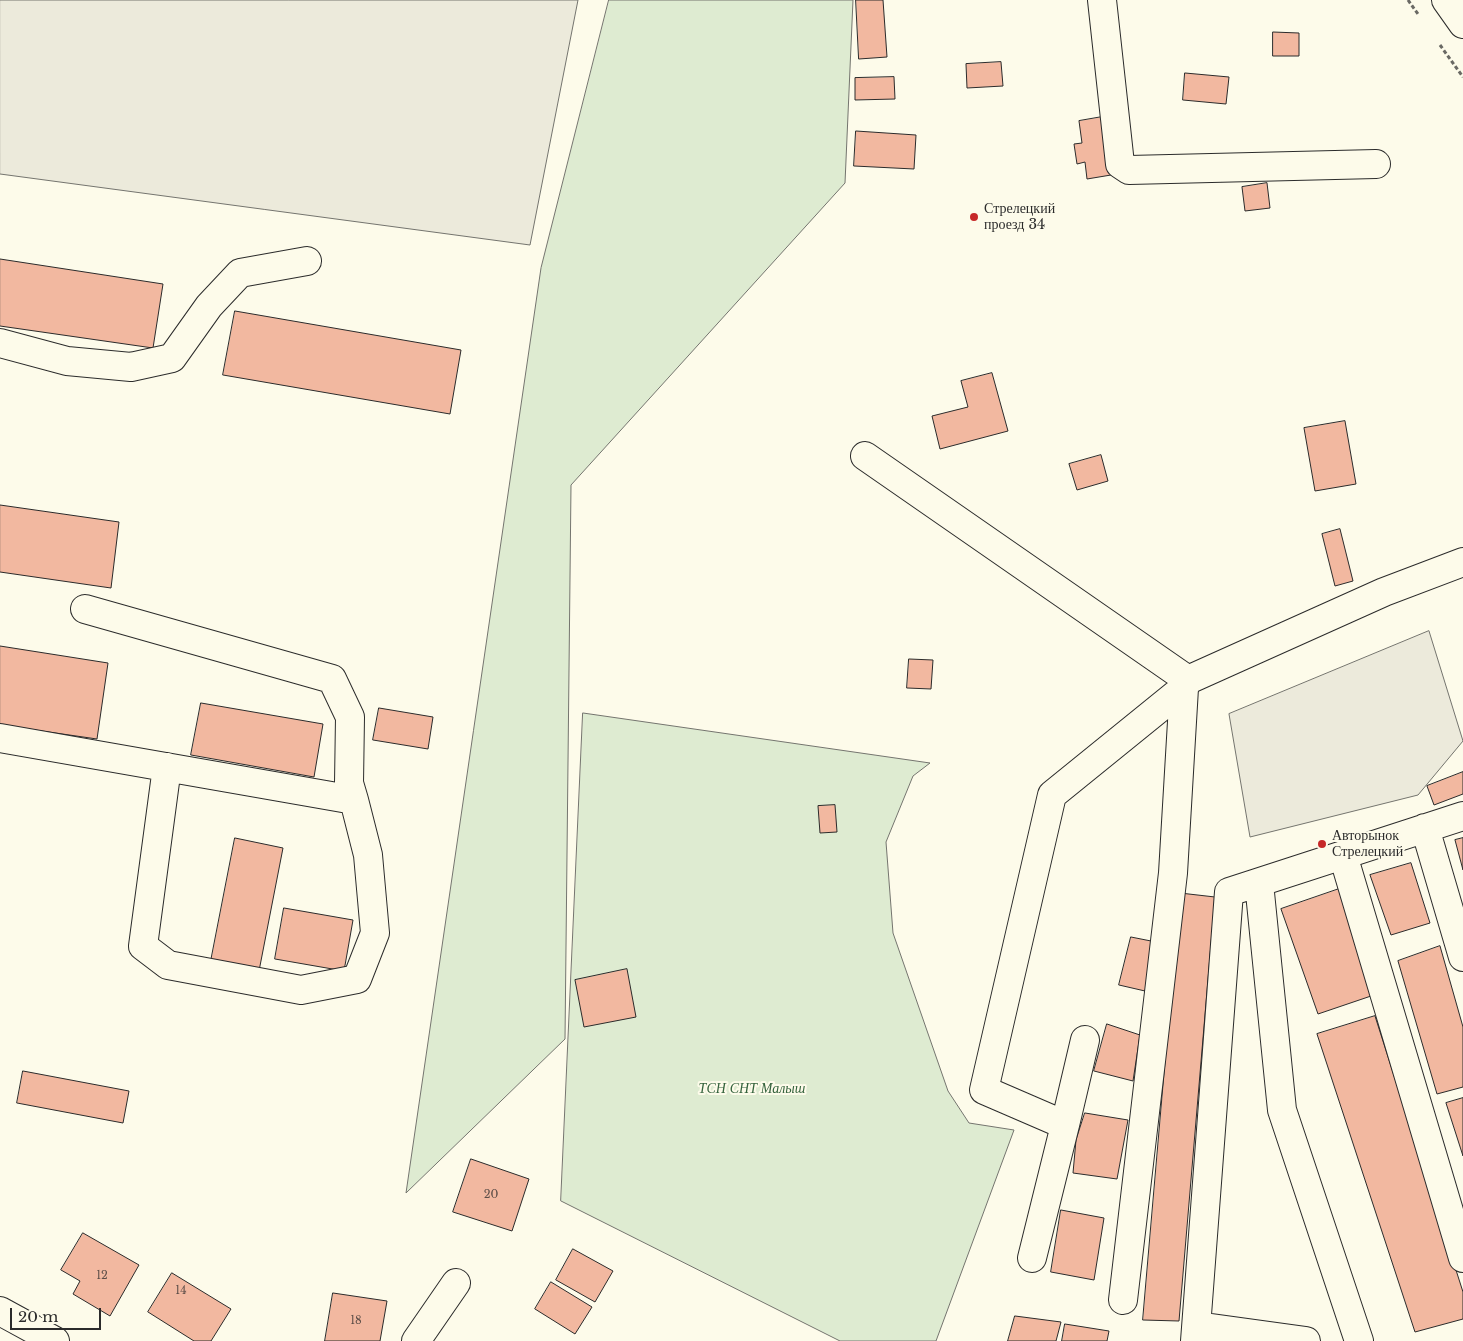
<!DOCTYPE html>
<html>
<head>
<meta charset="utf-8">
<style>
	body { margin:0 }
	#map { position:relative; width:1463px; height:1341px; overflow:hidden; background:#fdfbea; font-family:"Libre Baskerville",serif }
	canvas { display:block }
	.scale { position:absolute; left:10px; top:1308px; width:91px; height:22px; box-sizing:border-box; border:2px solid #2b2b2b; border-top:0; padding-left:6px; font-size:15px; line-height:18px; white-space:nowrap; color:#2b2b2b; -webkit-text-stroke:4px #fdfbea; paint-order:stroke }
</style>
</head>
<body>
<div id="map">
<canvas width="1463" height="1341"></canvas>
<div class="scale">20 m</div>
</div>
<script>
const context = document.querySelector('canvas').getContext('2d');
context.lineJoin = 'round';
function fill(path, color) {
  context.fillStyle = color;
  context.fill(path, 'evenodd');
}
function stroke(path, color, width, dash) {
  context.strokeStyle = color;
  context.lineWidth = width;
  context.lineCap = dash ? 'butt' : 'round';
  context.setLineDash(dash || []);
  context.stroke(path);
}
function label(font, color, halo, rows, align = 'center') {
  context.font = font + ' "Libre Baskerville",serif';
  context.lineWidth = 4;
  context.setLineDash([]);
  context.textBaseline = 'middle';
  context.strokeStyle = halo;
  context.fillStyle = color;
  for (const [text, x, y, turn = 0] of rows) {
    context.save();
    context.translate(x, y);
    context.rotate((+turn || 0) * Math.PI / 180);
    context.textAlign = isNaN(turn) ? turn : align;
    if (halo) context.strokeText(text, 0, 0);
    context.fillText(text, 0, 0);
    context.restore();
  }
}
const green = new Path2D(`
	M609 0H853L845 183 571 485 565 1039 406 1193 541 268Z
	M583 713 930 763 913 776 886 842 893 933 948 1091 969 1123 1014 1130 936 1341H840L561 1201Z`);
fill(green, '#deebd1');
stroke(green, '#74746e', 1);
const parking = new Path2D(`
	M0 0H578L530 245 0 174Z
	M1429 631 1463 741 1418 795 1250 837 1229 714Z`);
fill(parking, '#eceadb');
stroke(parking, '#74746e', 1);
const building = new Path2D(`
	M856 0H883L887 57 859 59Z
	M1273 32 1299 33V56H1273Z
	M1001 62 1003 86 967 88 966 64Z
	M1185 73 1229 77 1226 104 1183 100Z
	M894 77 895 99 855 100V78Z
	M1102 117 1111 175 1087 179 1085 162 1077 164 1074 144 1082 143 1079 121Z
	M856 131 916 135 914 169 854 166Z
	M1267 183 1270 208 1245 211 1242 187Z
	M0 259 163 284 153 348 0 326Z
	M235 311 461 350 450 414 223 375Z
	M992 373 1008 431 940 449 932 416 968 407 961 381Z
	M1345 421 1356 484 1315 491 1304 428Z
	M1101 455 1108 481 1077 490 1069 464Z
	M0 505 119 522 111 588 0 572Z
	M1340 529 1353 581 1335 586 1322 534Z
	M0 646 108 663 97 739 0 725Z
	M909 659 933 660 931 689 907 688Z
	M201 703 323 724 314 777 191 755Z
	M379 708 433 717 428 749 373 740Z
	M1463 772V794L1434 805 1427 786Z
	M835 805 837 832 820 833 818 806Z
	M235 838 283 848 259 971 211 961Z
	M1463 838V870L1455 840Z
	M1411 863 1430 923 1391 935 1370 875Z
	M1339 889 1374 995 1318 1014 1281 909Z
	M1180 893 1215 897 1179 1321 1143 1320Z
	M284 908 353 920 344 971 275 959Z
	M1131 937 1156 942 1145 991 1119 985Z
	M1440 946 1463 1027V1087L1437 1094 1398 961Z
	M627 969 636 1017 584 1027 575 980Z
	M1375 1016 1463 1292V1319L1415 1332 1317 1034Z
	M1107 1024 1140 1035 1133 1081 1094 1071Z
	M23 1071 129 1091 123 1123 17 1103Z
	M1463 1098V1156L1446 1103Z
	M1085 1113 1128 1120 1117 1179 1073 1173 1076 1140Z
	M471 1159 529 1179 512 1231 453 1212Z
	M1061 1210 1104 1218 1094 1280 1051 1272Z
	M83 1233 139 1265 110 1316 73 1294 80 1281 61 1270Z
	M573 1249 613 1271 595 1302 556 1280Z
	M172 1273 231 1309 211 1341H194L148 1312Z
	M551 1282 592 1307 575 1334 535 1309Z
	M333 1293 387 1301 380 1341H325Z
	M1015 1316 1061 1322 1056 1341H1008Z
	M1065 1324 1109 1331 1107 1341H1062Z`);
fill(building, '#f2b8a0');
stroke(building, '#2b2b2b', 1);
const minor = new Path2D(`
	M1102 0 1120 164 1129 170 1376 164
	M0 343 67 361 131 367 172 358 209 306 240 273 307 261
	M865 456 1188 680
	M0 738 354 800 349 783 350 717 332 679 85 609
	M167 767 143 946 168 965 301 990 357 979 375 933 368 855 354 800
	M1425 828 1463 957
	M1343 855 1463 1258
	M1259 883 1282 1110 1359 1341
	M1085 1040 1065 1125 984 1090 1052 795 1184 688
	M1032 1258 1065 1125
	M1123 1300 1173 873 1184 688 1188 680 1384 592 1463 562
	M0 1311 55 1341
	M1197 1326 1306 1341
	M416 1341 456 1283
	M1195 1341 1229 892 1463 816`);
const major = new Path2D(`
	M1446 0 1463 24`);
stroke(minor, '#2b2b2b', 30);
stroke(major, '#2b2b2b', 30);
stroke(new Path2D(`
	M1408 0 1418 14
	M1440 45 1463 77`), '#6a6964', 3, [4, 2.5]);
stroke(minor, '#fdfbea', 28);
stroke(major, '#fdfbea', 28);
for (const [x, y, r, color] of [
	[974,217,5,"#c62828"],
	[1322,844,5,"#c62828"]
]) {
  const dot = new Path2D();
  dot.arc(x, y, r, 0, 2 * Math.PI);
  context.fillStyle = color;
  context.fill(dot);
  stroke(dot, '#fdfbea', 2);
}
label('11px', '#5d4e48', null, [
	["20",491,1195],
	["12",102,1276],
	["14",181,1291],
	["18",356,1321]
]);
label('14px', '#2b2b2b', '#fdfbea', [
	["Стрелецкий",984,209],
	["проезд 34",984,225],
	["Авторынок",1332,836],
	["Стрелецкий",1332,852]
], 'left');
label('italic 14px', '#34623c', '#fdfbea', [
	["ТСН СНТ Малыш",752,1089]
]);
</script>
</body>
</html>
